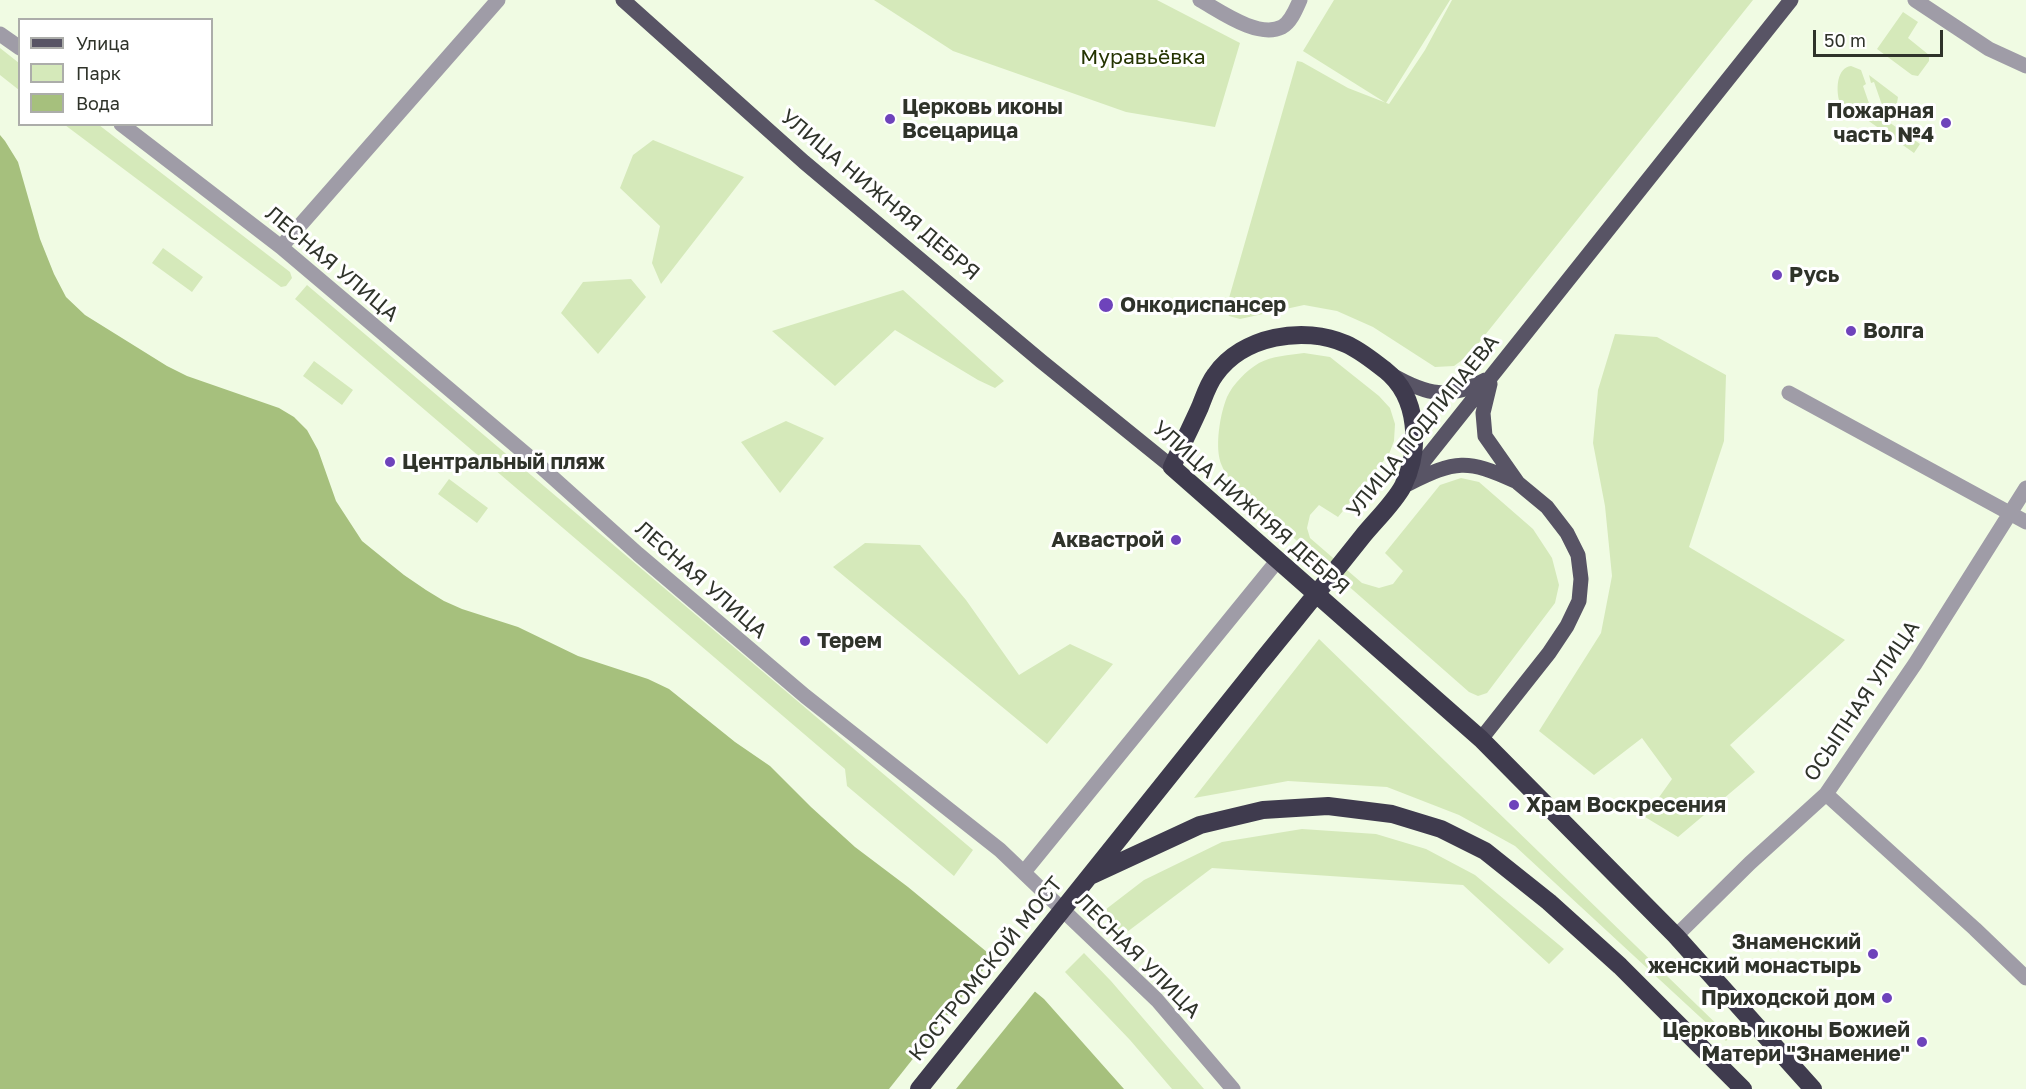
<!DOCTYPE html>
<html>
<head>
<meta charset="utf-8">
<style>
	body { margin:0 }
	#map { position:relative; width:2026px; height:1089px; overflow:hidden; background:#f0fbe3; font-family:"Golos Text",sans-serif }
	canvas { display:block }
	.legend { position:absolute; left:18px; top:18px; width:195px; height:108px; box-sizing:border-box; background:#fff; border:2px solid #acadaa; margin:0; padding:8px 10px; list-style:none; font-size:18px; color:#2f332a }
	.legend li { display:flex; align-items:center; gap:12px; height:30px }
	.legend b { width:30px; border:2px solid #acadaa }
	.scale { position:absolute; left:1813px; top:30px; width:130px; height:27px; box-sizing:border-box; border:3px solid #2f332a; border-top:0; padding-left:8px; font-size:18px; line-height:21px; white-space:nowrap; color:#2f332a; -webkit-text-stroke:4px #fff; paint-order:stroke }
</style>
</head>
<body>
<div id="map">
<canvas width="2026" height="1089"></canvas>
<ul class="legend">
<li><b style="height:8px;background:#585465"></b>Улица</li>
<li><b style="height:16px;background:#d5e9ba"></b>Парк</li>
<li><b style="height:16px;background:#a6c07d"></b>Вода</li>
</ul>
<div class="scale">50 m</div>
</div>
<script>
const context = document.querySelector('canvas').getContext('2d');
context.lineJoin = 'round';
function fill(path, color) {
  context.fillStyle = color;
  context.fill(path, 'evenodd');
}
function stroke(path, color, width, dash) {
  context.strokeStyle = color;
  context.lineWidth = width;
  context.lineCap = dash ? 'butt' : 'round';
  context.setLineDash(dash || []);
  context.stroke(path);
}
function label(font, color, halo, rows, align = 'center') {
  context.font = font + ' "Golos Text",sans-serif';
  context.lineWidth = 6;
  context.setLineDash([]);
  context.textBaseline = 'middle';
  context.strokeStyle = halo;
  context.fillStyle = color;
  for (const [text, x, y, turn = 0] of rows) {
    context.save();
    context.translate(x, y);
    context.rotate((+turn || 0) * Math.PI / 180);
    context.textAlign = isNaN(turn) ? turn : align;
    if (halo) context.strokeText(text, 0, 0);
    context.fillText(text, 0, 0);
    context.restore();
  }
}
fill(new Path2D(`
	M874 0H1157L1240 43 1215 127 1126 112 953 51Z
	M1334 0H1450L1386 103 1303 51Z
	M1452 0H1753L1469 355 1454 366 1435 367 1373 327 1337 311 1304 305 1240 319 1229 316 1227 312V305L1297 61 1302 62 1348 88 1389 104 1425 50Z
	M1903 12 1918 22 1908 38 1929 55V61L1918 76 1912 75 1877 49Z
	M0 48 19 63V90L0 75Z
	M1851 66 1861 70 1866 84 1863 86 1871 109 1882 105 1874 82 1871 83 1869 75 1898 97 1897 103 1886 120 1920 144 1914 153 1839 100C1836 88 1837 68 1851 66Z
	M65 125H99L290 272 292 278 286 286 281 287Z
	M653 140 744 177 661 284 652 263 660 226 620 188 633 155Z
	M163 248 203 277 192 292 152 263Z
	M631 279 646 297 598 354 561 313 583 282Z
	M307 285 973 850 954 876 847 786 845 769 295 299Z
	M903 290 1004 381 995 388 978 380 895 330 835 386 772 331Z
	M1615 334 1657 337 1726 375 1724 441 1689 547 1845 640 1730 745 1755 772 1678 837 1645 817 1672 779 1642 738 1594 775 1539 731 1601 633 1612 576 1605 506 1593 443 1598 390Z
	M1304 353 1330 357 1379 396 1390 408 1395 424 1394 441 1389 454 1338 517 1319 505 1310 515 1307 528 1310 538 1362 583 1379 588 1393 584 1403 571 1385 553 1440 485 1461 478 1479 482 1533 529 1552 558 1559 585 1555 603 1487 693 1478 696 1469 692 1238 489C1233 482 1225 474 1222 466 1214 449 1220 414 1227 397 1233 384 1246 371 1259 363 1272 356 1289 355 1304 353Z
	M314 361 353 390 342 405 303 376Z
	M786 421 824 438 780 493 741 442Z
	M449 479 488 508 477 523 438 494Z
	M865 543 920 545 966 600 1019 675 1070 644 1113 664 1047 744 833 567Z
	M1319 639 1730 1037 1726 1041 1515 846 1459 815 1387 787 1288 781 1194 798Z
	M1302 829 1376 834 1426 849 1475 875 1564 949 1549 964 1463 885 1212 868 1123 935 1101 913 1144 880 1222 842Z
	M1084 953 1111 981 1204 1089H1172L1130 1040 1065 972Z`), '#d5e9ba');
fill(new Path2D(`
	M0 135 5 141 18 162 40 239 54 274 66 297 85 315 167 366 187 376 279 408 294 417 307 430 318 450 336 501 362 541 404 575 426 590 444 601 462 609 518 627 578 656 648 679 669 689 735 742 770 766 811 807 855 847 908 887 1044 999 1124 1089H0Z`), '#a6c07d');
fill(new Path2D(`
	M995 955 1037 989 956 1089H889Z`), '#f0fbe3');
stroke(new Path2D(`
	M1200 0C1220 11 1258 39 1282 27 1291 22 1296 9 1300 0
	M1915 0 1989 49 2026 66
	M0 34 20 48
	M121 124 281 247 540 466 638 554 805 696 1000 850 1157 1000 1233 1089
	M281 247 498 0
	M1789 393 2026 522
	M1826 794 1975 929 2026 978
	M1024 872 1278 560
	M1676 936 1750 863 1826 794 1915 664 2026 488`), '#9f9ca7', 15);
stroke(new Path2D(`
	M623 0 804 162 1041 361 1172 467
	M1392 375C1427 395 1449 400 1485 380
	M1408 481 1791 0
	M1408 484C1456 460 1467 459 1515 481
	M1481 739 1549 653 1567 626 1579 601 1581 579 1578 555 1567 533 1547 507 1518 483 1485 436 1483 413 1490 384`), '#585465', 15);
stroke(new Path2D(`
	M1092 875 1200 825 1263 810 1328 806 1392 814 1441 829 1485 851 1549 902 1620 966 1743 1089
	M919 1089C1032 947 1146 805 1260 663 1294 621 1328 580 1362 537 1374 522 1394 503 1403 486 1421 449 1419 397 1385 370 1373 361 1360 350 1346 344 1304 325 1242 336 1215 375 1208 384 1204 397 1200 407 1191 427 1181 447 1172 467L1481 739 1676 936 1813 1089`), '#3f3b4e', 18);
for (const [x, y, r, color] of [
	[890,119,6,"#6e43bb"],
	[1946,123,6,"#6e43bb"],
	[1777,275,6,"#6e43bb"],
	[1106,305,8,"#6e43bb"],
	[1851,331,6,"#6e43bb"],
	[390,462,6,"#6e43bb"],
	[1176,540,6,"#6e43bb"],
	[805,641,6,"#6e43bb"],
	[1514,805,6,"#6e43bb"],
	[1873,954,6,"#6e43bb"],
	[1887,998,6,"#6e43bb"],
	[1922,1042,6,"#6e43bb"]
]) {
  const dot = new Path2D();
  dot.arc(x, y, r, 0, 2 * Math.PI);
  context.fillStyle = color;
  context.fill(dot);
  stroke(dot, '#fff', 2);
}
label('21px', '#243401', '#fff', [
	["Муравьёвка",1143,57]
]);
label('bold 21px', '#2f332a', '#fff', [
	["Церковь иконы",902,107],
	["Всецарица",902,131],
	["Пожарная",1934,111,"right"],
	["часть №4",1934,135,"right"],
	["Русь",1789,275],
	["Онкодиспансер",1120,305],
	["Волга",1863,331],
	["Центральный пляж",402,462],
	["Аквастрой",1164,540,"right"],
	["Терем",817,641],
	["Храм Воскресения",1526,805],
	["Знаменский",1861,942,"right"],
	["женский монастырь",1861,966,"right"],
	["Приходской дом",1875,998,"right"],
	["Церковь иконы Божией",1910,1030,"right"],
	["Матери \"Знамение\"",1910,1054,"right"]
], 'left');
label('21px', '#2f332a', '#fff', [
	["УЛИЦА НИЖНЯЯ ДЕБРЯ",880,195,40],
	["ЛЕСНАЯ УЛИЦА",332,264,40],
	["УЛИЦА ПОДЛИПАЕВА",1423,426,-51],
	["УЛИЦА НИЖНЯЯ ДЕБРЯ",1251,508,41],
	["ЛЕСНАЯ УЛИЦА",701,580,41],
	["ОСЫПНАЯ УЛИЦА",1862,701,-56],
	["ЛЕСНАЯ УЛИЦА",1138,956,45],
	["КОСТРОМСКОЙ МОСТ",986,969,-51]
]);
</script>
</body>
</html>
